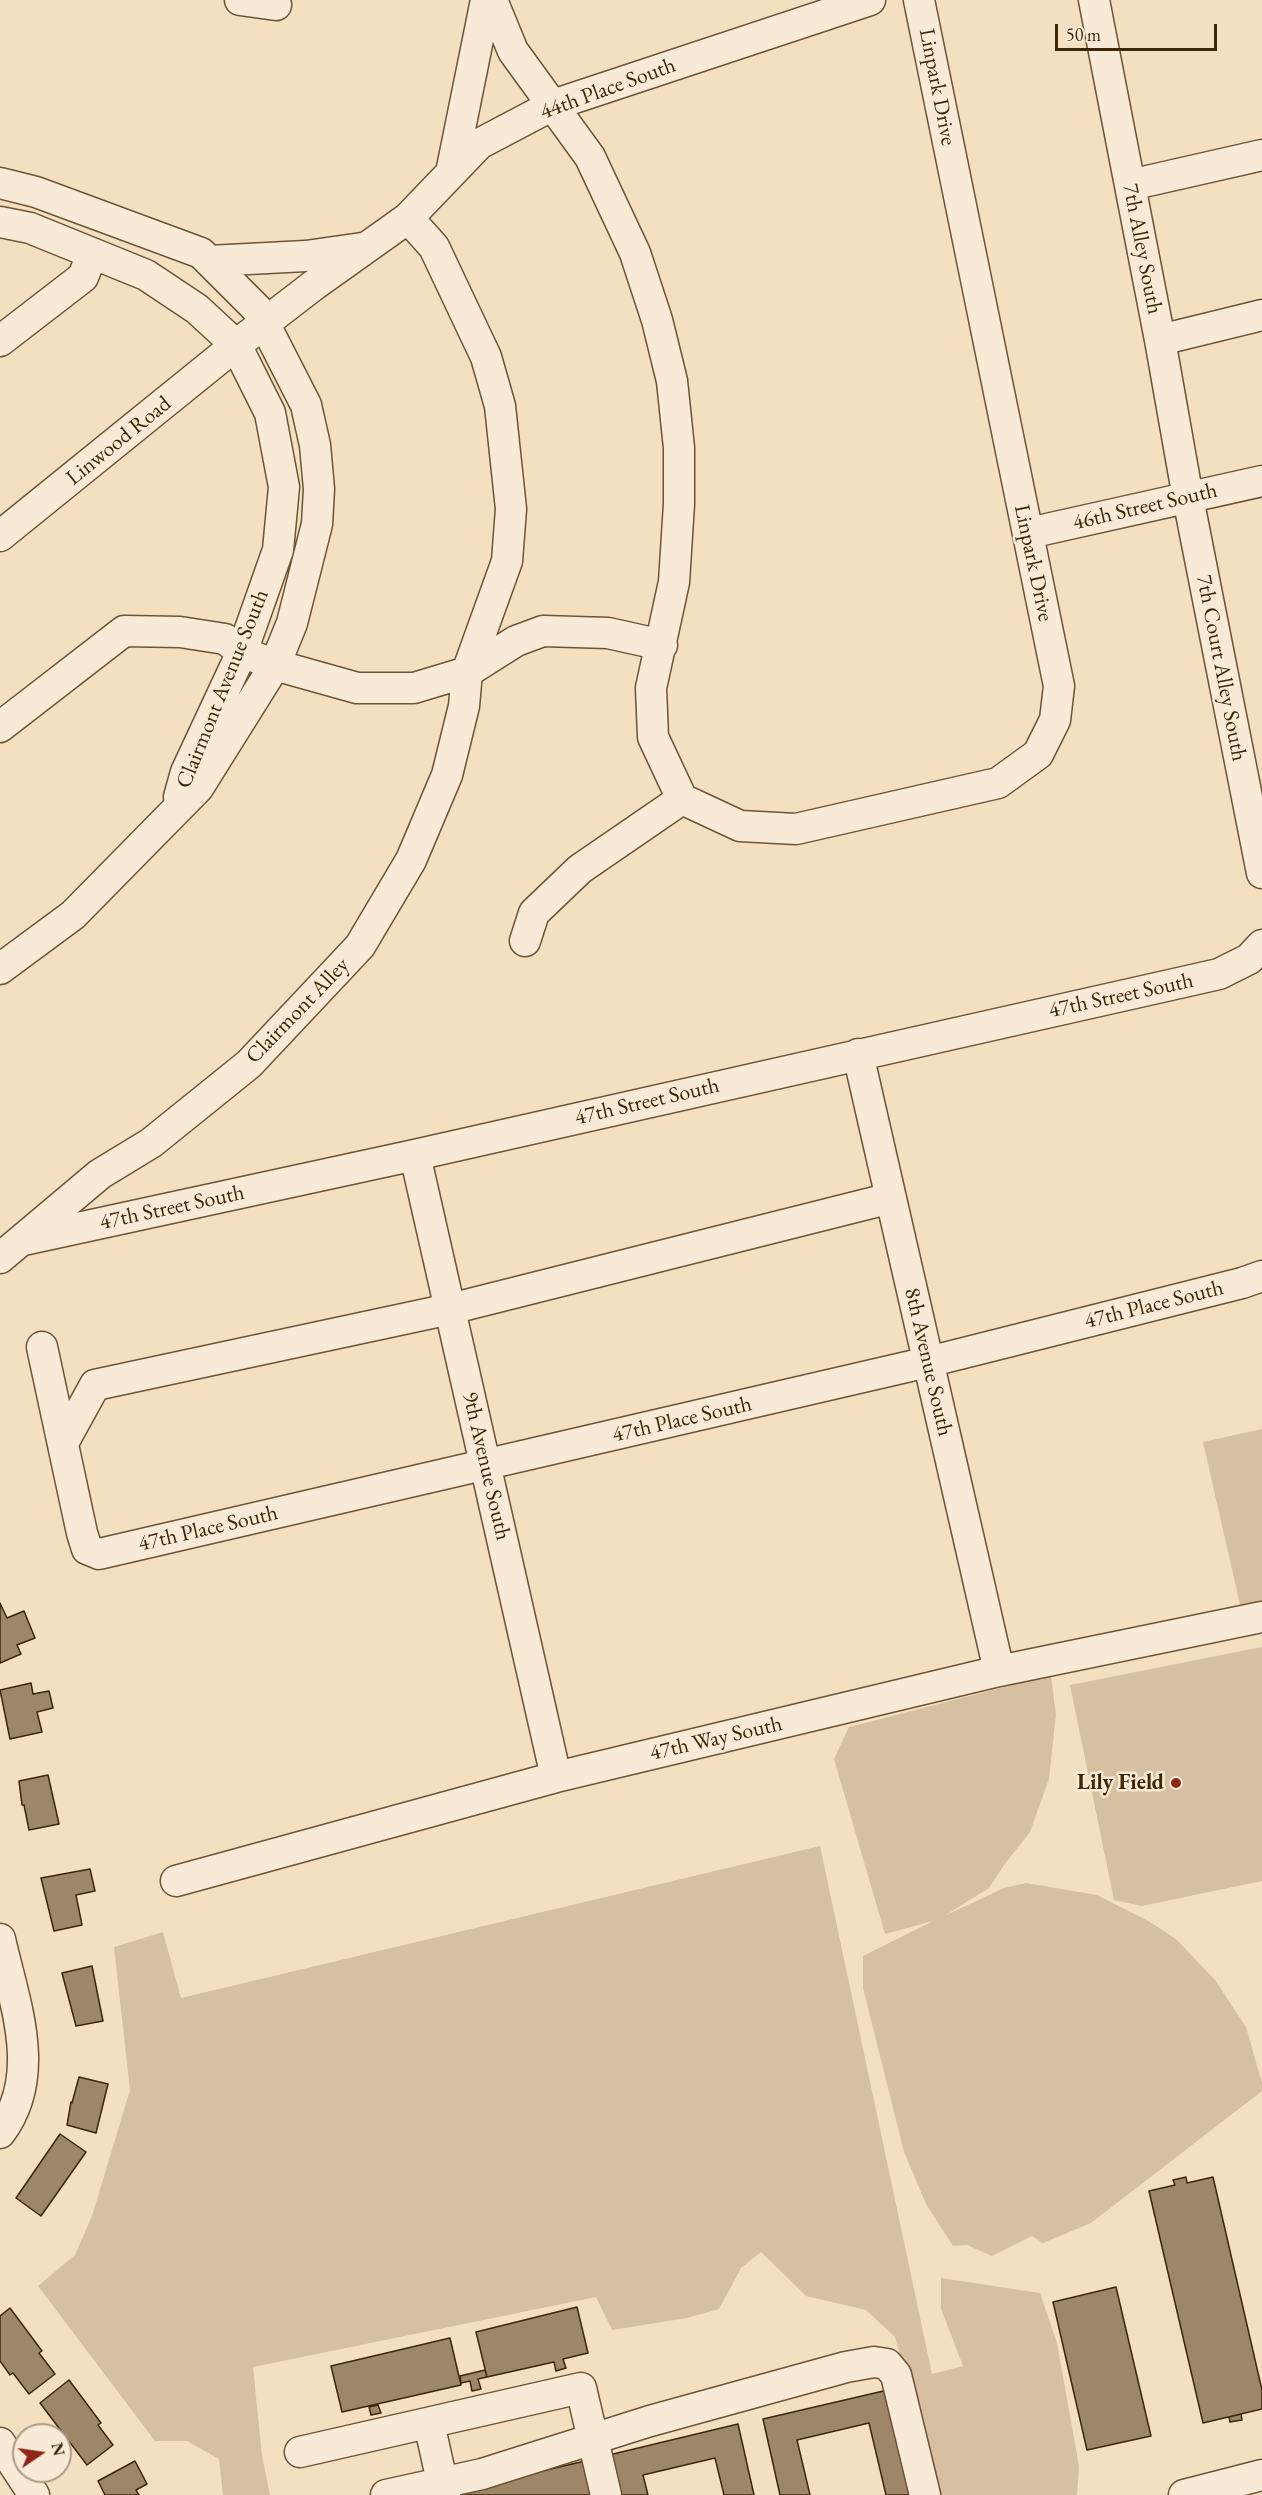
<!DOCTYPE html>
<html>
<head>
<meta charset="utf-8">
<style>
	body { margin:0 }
	#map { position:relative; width:1262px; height:2495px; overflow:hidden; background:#f5dfc1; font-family:"EB Garamond",serif }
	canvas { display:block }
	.north { position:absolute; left:12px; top:2423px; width:60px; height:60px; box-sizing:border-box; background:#f8ead7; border:2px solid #ad9c84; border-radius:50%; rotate:77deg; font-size:16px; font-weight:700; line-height:24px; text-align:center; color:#3d2707 }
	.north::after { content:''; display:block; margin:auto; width:21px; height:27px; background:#8f2418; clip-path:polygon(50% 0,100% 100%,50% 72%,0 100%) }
	.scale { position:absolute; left:1055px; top:24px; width:162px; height:27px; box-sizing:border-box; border:3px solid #3d2707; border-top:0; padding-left:8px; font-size:18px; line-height:21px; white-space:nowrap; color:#3d2707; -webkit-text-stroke:4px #f8ead7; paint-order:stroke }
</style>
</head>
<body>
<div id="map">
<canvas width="1262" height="2495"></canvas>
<div class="north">N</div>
<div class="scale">50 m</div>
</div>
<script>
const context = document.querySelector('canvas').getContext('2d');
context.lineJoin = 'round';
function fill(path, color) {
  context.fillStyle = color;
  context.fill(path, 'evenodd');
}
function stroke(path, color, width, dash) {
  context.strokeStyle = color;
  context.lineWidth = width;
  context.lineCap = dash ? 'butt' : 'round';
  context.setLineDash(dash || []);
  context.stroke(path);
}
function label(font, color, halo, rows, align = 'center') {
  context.font = font + ' "EB Garamond",serif';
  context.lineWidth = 5;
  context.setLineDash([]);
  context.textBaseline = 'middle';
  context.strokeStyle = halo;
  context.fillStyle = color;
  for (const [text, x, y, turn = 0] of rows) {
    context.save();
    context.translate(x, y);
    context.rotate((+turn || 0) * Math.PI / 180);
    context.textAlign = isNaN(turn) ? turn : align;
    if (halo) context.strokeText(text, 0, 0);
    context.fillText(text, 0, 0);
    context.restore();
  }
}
fill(new Path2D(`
	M1262 1429V1606L1241 1609 1203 1442Z
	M1262 1647V1881L1142 1906 1114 1900 1070 1685Z
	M1051 1675 1056 1715 1049 1779 1030 1832 1004 1865 989 1888 944 1916 1004 1888 1026 1883 1097 1895 1150 1922 1176 1939 1215 1980 1246 2027 1262 2083V2091L1091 2223 1043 2243 1032 2236 992 2256 967 2245 953 2246 926 2204 904 2152 863 1988V1956L933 1921 885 1934 834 1759 849 1727Z
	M820 1846 932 2374 963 2366 941 2309V2278L1040 2293 1057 2343 1079 2466 1077 2495H938L895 2337 866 2310 806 2296 761 2252 741 2268 719 2309 687 2318 612 2330 596 2297 253 2367 262 2456 270 2495H223L219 2459 187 2441H155L38 2286 75 2255 92 2216 130 2090 114 1947 163 1932 181 1998Z`), '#d6c0a1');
const building = new Path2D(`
	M0 1603 7 1618 24 1611 35 1638 17 1645 21 1654 0 1663Z
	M31 1683 33 1694 49 1691 53 1708 37 1712 42 1732 10 1739 0 1690Z
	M48 1775 59 1824 29 1830 24 1805H22L19 1781Z
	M90 1869 95 1891 76 1895 82 1925 54 1931 41 1878Z
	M92 1966 103 2021 76 2026 62 1973Z
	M79 2077 108 2084 96 2133 67 2125 71 2102 72 2103Z
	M60 2134 86 2152 41 2216 16 2198Z
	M1186 2177 1187 2183 1213 2177 1262 2390V2409L1203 2423 1149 2191 1175 2185 1173 2180Z
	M1116 2287 1151 2436 1087 2450 1053 2302Z
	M577 2307 588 2353 563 2359 566 2368 556 2371 554 2362 487 2377 476 2332Z
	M10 2308 42 2351 39 2353 55 2374 29 2394 13 2373 10 2375 0 2361V2316Z
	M450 2338 461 2385 342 2412 331 2366Z
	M485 2370 487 2377 478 2379 481 2389 472 2391 470 2381 461 2383 460 2376Z
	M69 2380 101 2423 98 2425 113 2445 87 2465 40 2403Z
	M892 2389 916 2495H886L869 2423 797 2440 810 2495H780L763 2419Z
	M378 2405 381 2413 371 2415 369 2407Z
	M1241 2414 1242 2420 1230 2422 1229 2417Z
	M738 2424 754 2495H724L715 2458 643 2475 648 2495H618L609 2455Z
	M135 2461 147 2484 136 2490 139 2495H105L98 2481Z
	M585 2461 593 2495H457L456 2491Z`);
fill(building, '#9d8768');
stroke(building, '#3d2707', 1.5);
const minor = new Path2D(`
	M240 0 276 5
	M492 0 513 51 590 157 635 253 657 320 672 381 679 448V504L674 582 651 688 653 737 682 799
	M1094 0 1160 340 1188 498 1262 873
	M451 173 486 0
	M0 183 36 192 201 253 257 309 306 405 315 445 319 489 317 524 292 623 275 665 198 788 73 915 0 969
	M1130 185 1262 155
	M0 222 30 228 146 275 197 309 236 345 270 413 284 487 278 550 242 652 186 772 179 797
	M209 261 306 256 362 248
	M1160 340 1262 315
	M0 341 83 277 92 254
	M1029 533 1262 481
	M0 536 236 345 314 285 408 218 479 144 553 105 870 0
	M0 727 124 631 180 632 225 639 242 652 275 665 357 688H414L467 672 516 641 543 631 608 633 662 645
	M682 799 740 826 796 829 998 783 1038 754 1055 720 1059 686 919 0
	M525 941 534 913 580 869 682 799
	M858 1054 999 1671
	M415 1155 556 1777
	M23 1240 415 1155 1219 974 1249 959 1262 945
	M0 1258 100 1174 151 1143 249 1064 360 946 411 860 447 775 464 706 467 672 507 561 511 509 500 406 486 357 434 247 408 218
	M42 1347 82 1533 87 1549 99 1554 928 1362 1242 1283 1262 1276
	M63 1443 95 1385 450 1309 891 1198
	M176 1881 556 1777 999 1671 1262 1617
	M0 1939C14 2002 44 2075 0 2133
	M429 2423 445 2495
	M0 2443 34 2495
	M300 2452 581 2388 606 2495
	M386 2495 482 2474 650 2421 846 2367 874 2362 887 2364 896 2375 925 2495
	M1184 2495 1262 2475`);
stroke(minor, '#6b5536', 33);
stroke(minor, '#f8ead7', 30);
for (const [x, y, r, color] of [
	[1176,1783,6,"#8f2418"]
]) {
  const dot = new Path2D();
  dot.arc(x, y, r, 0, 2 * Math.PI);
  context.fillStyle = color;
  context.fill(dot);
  stroke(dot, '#f8ead7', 2);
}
label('22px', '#3d2707', '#f8ead7', [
	["Linpark Drive",937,87,79],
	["44th Place South",608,89,-20],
	["7th Alley South",1142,249,79],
	["Linwood Road",119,441,-39],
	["46th Street South",1145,507,-13],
	["Linpark Drive",1033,563,78],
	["7th Court Alley South",1221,668,79],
	["Clairmont Avenue South",223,689,-68],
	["47th Street South",1121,996,-12],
	["Clairmont Alley",298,1011,-46],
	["47th Street South",647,1102,-13],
	["47th Street South",172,1208,-12],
	["47th Place South",1154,1305,-14],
	["8th Avenue South",928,1362,77],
	["47th Place South",682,1420,-13],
	["9th Avenue South",486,1466,77],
	["47th Place South",208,1529,-13],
	["47th Way South",716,1739,-13]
]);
label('bold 22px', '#3d2707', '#f8ead7', [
	["Lily Field",1164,1783]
], 'right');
</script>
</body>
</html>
